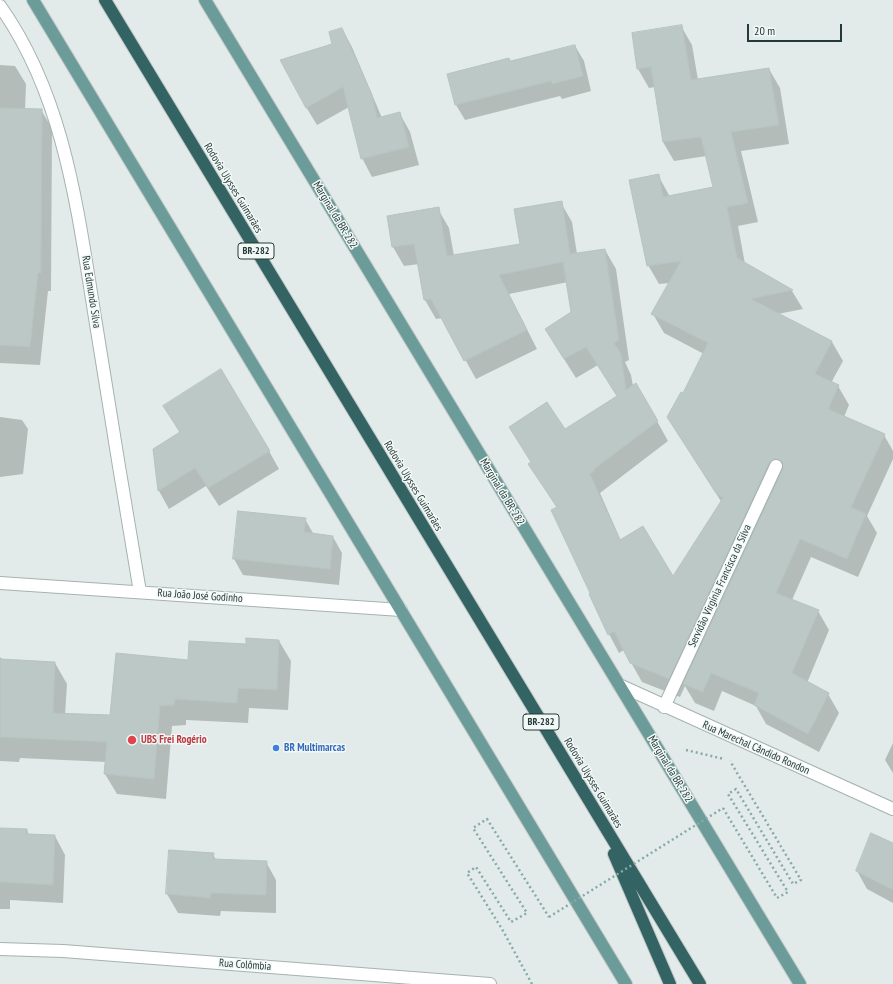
<!DOCTYPE html>
<html>
<head>
<meta charset="utf-8">
<style>
	body { margin:0 }
	#map { position:relative; width:893px; height:984px; overflow:hidden; background:#e2ebe9; font-family:"PT Sans Narrow",sans-serif }
	canvas { display:block }
	.scale { position:absolute; left:747px; top:24px; width:95px; height:18px; box-sizing:border-box; border:2px solid #243a39; border-top:0; padding-left:5px; font-size:12px; line-height:14px; white-space:nowrap; color:#243a39; -webkit-text-stroke:3px #f2f8f6; paint-order:stroke }
</style>
</head>
<body>
<div id="map">
<canvas width="893" height="984"></canvas>
<div class="scale">20 m</div>
</div>
<script>
const context = document.querySelector('canvas').getContext('2d');
context.lineJoin = 'round';
function fill(path, color) {
  context.fillStyle = color;
  context.fill(path, 'evenodd');
}
function stroke(path, color, width, dash) {
  context.strokeStyle = color;
  context.lineWidth = width;
  context.lineCap = dash ? 'butt' : 'round';
  context.setLineDash(dash || []);
  context.stroke(path);
}
function label(font, color, halo, rows, align = 'center') {
  context.font = font + ' "PT Sans Narrow",sans-serif';
  context.lineWidth = 3;
  context.setLineDash([]);
  context.textBaseline = 'middle';
  context.strokeStyle = halo;
  context.fillStyle = color;
  for (const [text, x, y, turn = 0] of rows) {
    context.save();
    context.translate(x, y);
    context.rotate((+turn || 0) * Math.PI / 180);
    context.textAlign = isNaN(turn) ? turn : align;
    if (halo) context.strokeText(text, 0, 0);
    context.fillText(text, 0, 0);
    context.restore();
  }
}
fill(new Path2D(`
	M681 26 692 45 698 80 769 69 780 88 789 144 741 151 758 222 738 226 745 264 792 291 803 309 778 314 832 342 843 361 831 383 838 386 849 405 844 417 884 435 893 451V459L867 516 877 533 858 577 811 557 792 600 818 611 829 630 807 683 828 694 839 713 819 752 766 724 756 706 722 691 714 711 695 703 685 686 680 697 642 682 624 650 619 653 609 634 557 508 529 464 565 431 617 396 598 365 576 378 557 348 572 313 568 282 509 294 537 349 476 379 442 318 436 319 425 300 419 264 404 266 393 247 388 217 438 209 449 228 454 256 521 245 561 203 572 222 577 254 605 250 616 269 629 360 625 362 631 375 633 386 647 403 668 441 600 493 621 541 673 578 722 503 680 436 683 395 704 354 664 333 653 314 670 283 659 284 648 265 658 175 670 197 714 188 706 156 674 161 663 142 655 87 649 88 638 69Z
	M342 29 352 47 382 118 400 114 410 132 419 165 372 177 362 158 349 107 317 125 306 107Z
	M575 46 584 61 591 91 562 99 560 96 465 120 456 105 448 75Z
	M0 65 15 66 26 84 25 110H41L52 128 51 291H48L40 365 0 363Z
	M164 406 269 451 279 469 219 506 206 486 169 509 159 491 154 450 180 433Z
	M0 417 22 420 28 429 23 474 0 477Z
	M239 512 305 519 314 535 333 537 342 553 339 585 243 575 234 559Z
	M279 641 291 661 288 710 249 708 248 723 186 720V725L172 726 166 799 117 794 105 774 107 762 20 758 19 762 0 761V657L3 660 55 663 67 684 65 715 111 716 189 661 247 645Z
	M893 743V773L885 760Z
	M0 829 27 830 29 835 55 836 65 855 63 903 10 900V909H0Z
	M893 844V903L867 889 857 871Z
	M170 851 213 854 216 860 266 862 276 880V913L221 911 220 916 178 913 167 894Z`), '#0003');
const building = new Path2D(`
	M682 25 691 80 769 68 779 125 731 132 748 203 727 207 737 258 793 290 751 299 832 341 815 374 839 385 828 409 885 434 851 507 866 514 847 559 800 539 776 593 819 610 792 673 829 693 808 734 754 705 759 693 711 673 703 692 683 684 783 469 782 461 775 459 769 463 669 679 630 663 614 631 608 635 589 594 590 593 551 510 557 507 528 464 531 462 509 427 547 402 565 429 617 396 586 347 564 359 545 329 571 312 563 262 499 275 527 330 464 361 431 299 424 300 414 244 392 247 387 216 439 207 447 256 520 244 514 209 562 201 570 254 605 249 619 340 614 343 621 354 626 390 636 383 658 421 594 469 595 470 590 474 620 540 643 526 673 576 723 498 716 493 667 417 681 392 683 393 708 343 651 314 681 261 647 266 629 180 659 174 663 197 713 187 701 137 663 142 651 67 637 69 632 33Z
	M342 28 372 95 377 118 400 112 409 147 361 159 343 87 306 108 280 60 332 44 329 32Z
	M575 45 583 76 552 84 551 81 455 105 447 74 509 58 510 61Z
	M0 108 42 109 41 273H38L30 347 0 345Z
	M221 369 270 451 208 488 195 468 158 491 153 449 180 432 163 406Z
	M238 511 306 518 304 532 333 536 330 569 233 559Z
	M246 638 279 640 277 690 238 688 237 703 175 699 174 705 160 706 154 779 104 774 107 742 0 737V659L55 662 53 713 110 715 116 653 188 660 189 641 246 644Z
	M0 828 27 829V834L55 835 53 885 0 882Z
	M871 833 893 843V890L856 871Z
	M169 850 214 853 213 859 267 861 266 895 211 893 210 898 166 894Z`);
fill(building, '#bbc8c5');
stroke(building, '#b5c4c1', 1);
const minor = new Path2D(`
	M0 6C66 99 78 214 96 324 110 413 125 503 140 592
	M0 583 401 610
	M619 685 893 809
	M664 707 776 466
	M0 949 63 951 490 984`);
const major = new Path2D(`
	M33 0 626 984
	M205 0 800 984`);
const highway = new Path2D(`
	M105 0 700 984
	M614 854 670 984`);
stroke(minor, '#a5b2b1', 14);
stroke(major, '#c2c8c8', 14);
stroke(highway, '#c2c8c8', 14);
stroke(new Path2D(`
	M686 750 724 759
	M723 808 777 898 788 892 728 794 736 789 793 884 801 880 730 761
	M532 984 502 929 467 873 476 867 511 922 527 913 473 828 487 819 549 917`), '#86aba7', 2.5, [2, 3]);
stroke(minor, '#fff', 12);
stroke(major, '#6b9c99', 12);
stroke(highway, '#336363', 12);
stroke(new Path2D(`
	M549 917 723 808`), '#86aba7', 2.5, [2, 3]);
for (const [x, y, r, color] of [
	[132,740,5,"#e0444e"],
	[276,748,4,"#3f7fe0"]
]) {
  const dot = new Path2D();
  dot.arc(x, y, r, 0, 2 * Math.PI);
  context.fillStyle = color;
  context.fill(dot);
  stroke(dot, '#f2f8f6', 1.5);
}
for (const [x, y, w] of [
	[256,251,36],
	[541,722,36]
]) {
  const box = new Path2D();
  box.roundRect(x - w / 2, y - 8, w, 16, 3);
  context.fillStyle = '#f2f8f6';
  context.fill(box);
  stroke(box, '#243a39', 1);
}
label('bold 10px', '#243a39', null, [
	["BR-282",256,251],
	["BR-282",541,722]
]);
label('11px', '#243a39', '#f2f8f6', [
	["Rodovia Ulysses Guimarães",233,188,59],
	["Marginal da BR-282",335,215,59],
	["Rua Edmundo Silva",91,292,81],
	["Rodovia Ulysses Guimarães",413,486,59],
	["Marginal da BR-282",502,492,59],
	["Servidão Virgínia Francisca da Silva",720,586,-65],
	["Rua João José Godinho",200,596,4],
	["Rua Marechal Cândido Rondon",756,748,24],
	["Marginal da BR-282",670,769,59],
	["Rodovia Ulysses Guimarães",593,783,59],
	["Rua Colômbia",245,965,4]
]);
label('bold 11px', '#be3a42', '#f2f8f6', [
	["UBS Frei Rogério",141,740]
], 'left');
label('bold 11px', '#366cbe', '#f2f8f6', [
	["BR Multimarcas",284,748]
], 'left');
</script>
</body>
</html>
